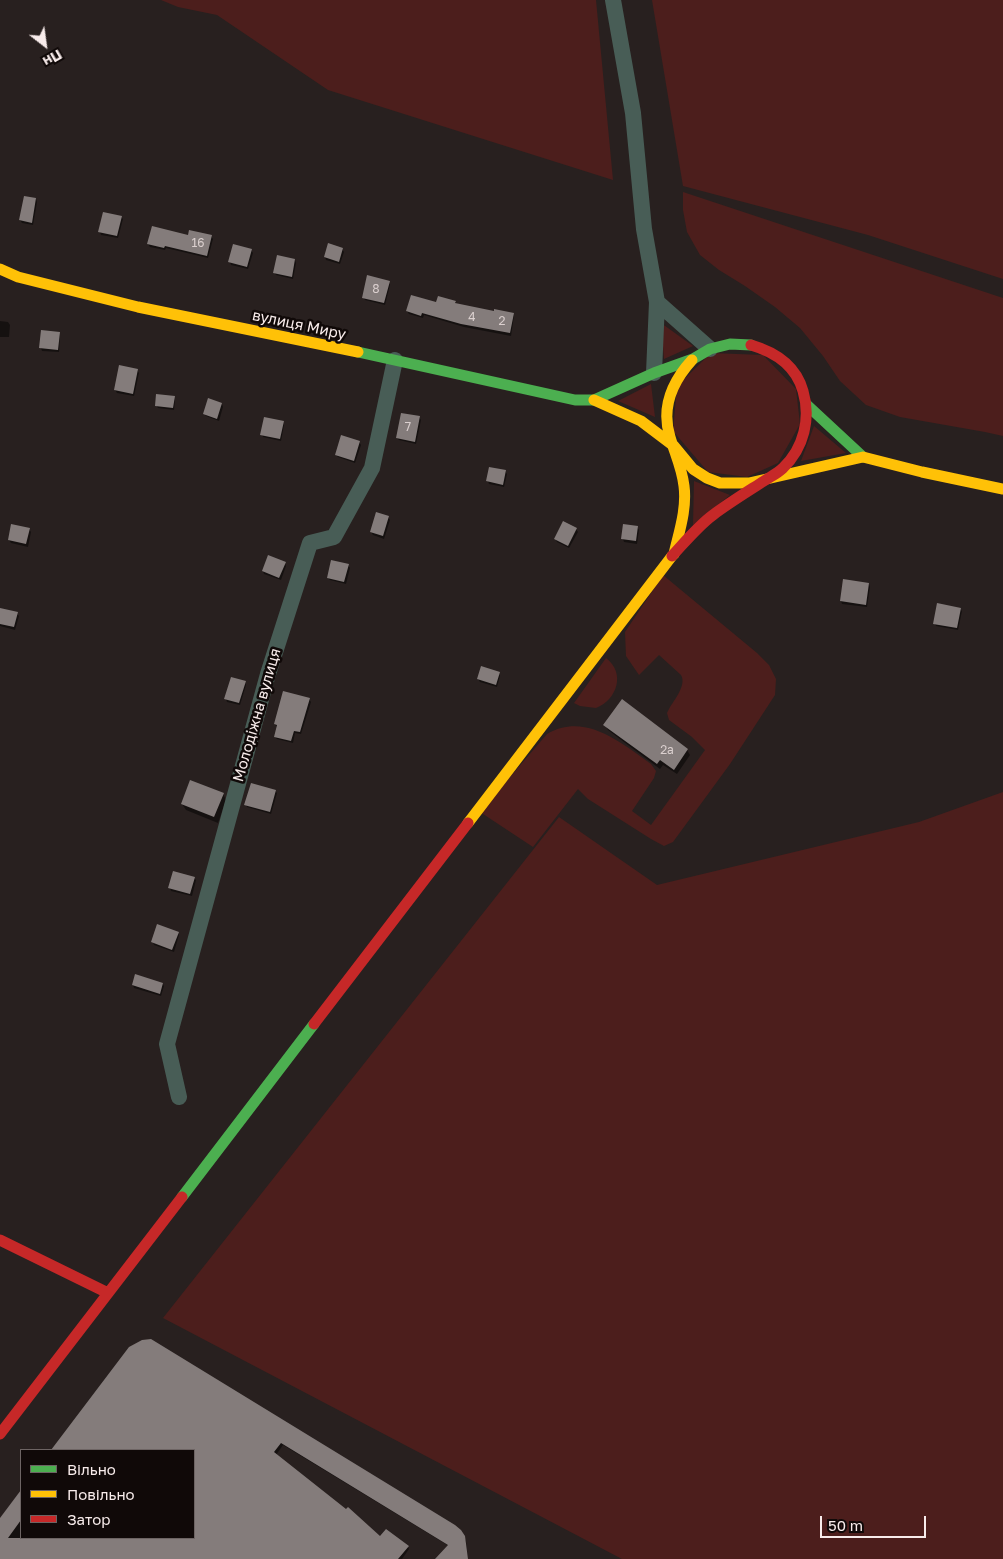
<!DOCTYPE html>
<html>
<head>
<meta charset="utf-8">
<style>
	body { margin:0 }
	#map { position:relative; width:1003px; height:1559px; overflow:hidden; background:#28201f; font-family:"Golos Text",sans-serif }
	canvas { display:block }
	.legend { position:absolute; left:20px; top:1449px; width:175px; height:90px; box-sizing:border-box; background:#100908; border:1px solid #6d6463; margin:0; padding:6px 9px; list-style:none; font-size:15px; color:#f8eceb }
	.legend li { display:flex; align-items:center; gap:10px; height:25px }
	.legend b { width:25px; border:1px solid #6d6463 }
	.north { position:absolute; left:20px; top:20px; width:50px; height:50px; -webkit-text-stroke:4px #100908; paint-order:stroke; rotate:150deg; font-size:14px; font-weight:700; line-height:20px; text-align:center; color:#f8eceb }
	.north::after { content:''; display:block; margin:auto; width:18px; height:22px; background:#f8eceb; clip-path:polygon(50% 0,100% 100%,50% 72%,0 100%) }
	.scale { position:absolute; left:820px; top:1516px; width:106px; height:22px; box-sizing:border-box; border:2px solid #f8eceb; border-top:0; padding-left:6px; font-size:15px; line-height:18px; white-space:nowrap; color:#f8eceb; -webkit-text-stroke:4px #100908; paint-order:stroke }
</style>
</head>
<body>
<div id="map">
<canvas width="1003" height="1559"></canvas>
<ul class="legend">
<li><b style="height:6px;background:#4caf50"></b>Вільно</li>
<li><b style="height:6px;background:#ffc107"></b>Повільно</li>
<li><b style="height:6px;background:#c62828"></b>Затор</li>
</ul>
<div class="north">Пн</div>
<div class="scale">50 m</div>
</div>
<script>
const context = document.querySelector('canvas').getContext('2d');
context.lineJoin = 'round';
function fill(path, color) {
  context.fillStyle = color;
  context.fill(path, 'evenodd');
}
function stroke(path, color, width, dash) {
  context.strokeStyle = color;
  context.lineWidth = width;
  context.lineCap = dash ? 'butt' : 'round';
  context.setLineDash(dash || []);
  context.stroke(path);
}
function label(font, color, halo, rows, align = 'center') {
  context.font = font + ' "Golos Text",sans-serif';
  context.lineWidth = 5;
  context.setLineDash([]);
  context.textBaseline = 'middle';
  context.strokeStyle = halo;
  context.fillStyle = color;
  for (const [text, x, y, turn = 0] of rows) {
    context.save();
    context.translate(x, y);
    context.rotate((+turn || 0) * Math.PI / 180);
    context.textAlign = isNaN(turn) ? turn : align;
    if (halo) context.strokeText(text, 0, 0);
    context.fillText(text, 0, 0);
    context.restore();
  }
}
fill(new Path2D(`
	M161 0H596L613 180 328 90 217 15 178 7Z
	M652 0H1003V279L868 235 683 186Z
	M683 192 1003 298V436L985 432 900 417 866 405 840 381 823 356 800 328 775 307 745 286 719 270 700 255 687 232 683 210Z
	M661 323 693 346 664 359Z
	M711 353 763 355 796 389 800 424 778 463 747 477 708 472 673 431 677 386Z
	M651 384 655 417 618 401Z
	M814 426 846 453 801 461Z
	M694 481 730 495 693 525Z
	M663 575 757 653 769 665 776 679 775 695 730 764 673 842 664 846 651 839 588 799 578 789 533 847 480 812 547 734C585 712 620 742 651 764L656 771 654 778 632 811 651 825 705 750 692 737 669 720 667 713 669 709C674 700 687 685 681 675L659 655 639 675 626 656 625 632Z
	M606 658C626 673 617 700 596 708L580 706 574 703Z
	M1003 792V1559H622L163 1318 559 817 657 885 919 822Z`), '#4c1e1c');
fill(new Path2D(`
	M36 199 37 202 33 225 22 223 20 220Z
	M121 217 123 219 118 238 101 235 100 232Z
	M189 236H211L213 239 208 258 166 248 165 250 150 247 148 244Z
	M342 249 344 252 340 264 326 260 325 257Z
	M251 250 253 253 248 269 231 265 230 262Z
	M295 260 296 263 293 279 276 275 274 272Z
	M389 282 390 285 385 305 365 300 363 297Z
	M455 302 457 305 495 313 513 314 514 316 511 336 464 327 424 315 423 318 409 314 407 311 437 304Z
	M0 321 8 322 10 325 9 337H0Z
	M59 333 60 336 59 352 42 351 41 348Z
	M137 370 139 373 134 396 117 393 115 390Z
	M174 397 175 400 174 410 158 408 156 405Z
	M222 404 223 407 219 421 206 416 204 413Z
	M419 417 421 420 416 444 399 440 397 438Z
	M283 422 284 425 281 441 263 437 262 434Z
	M359 442 361 445 355 463 338 457 336 455Z
	M505 471 507 474 504 487 489 484 488 481Z
	M388 517 390 520 384 539 373 535 371 532Z
	M637 527 639 530 637 544 624 542 623 539Z
	M29 529 31 532 28 547 11 543 9 540Z
	M576 529 578 532 569 548 557 542 555 539Z
	M285 563 286 566 281 580 264 574 263 571Z
	M348 565 350 568 346 584 330 580 328 578Z
	M869 584 870 587 867 607 842 604 841 601Z
	M0 609 17 614 19 616 15 630 0 626Z
	M960 609 962 611 958 630 936 626 935 624Z
	M499 673 500 676 497 687 480 682 478 679Z
	M245 682 246 685 240 705 227 702 226 699Z
	M309 699 311 702 301 734 295 733 293 743 277 739 275 737 277 728 275 724Z
	M605 725 687 750 690 755 677 774 663 765 660 769 608 730Z
	M275 791 277 793 271 814 247 807 246 805Z
	M223 794 226 800 218 823 186 810 182 804Z
	M194 878 196 880 192 896 171 891 170 888Z
	M178 933 179 935 174 952 154 945 153 942Z
	M163 984 164 986 161 996 134 988 133 985Z
	M125 1354 460 1531 466 1541 468 1559H438L449 1546 283 1445 276 1455 380 1538 408 1547 409 1549 402 1559H0V1520L21 1491V1538H194V1450H52Z`), '#0007');
fill(new Path2D(`
	M24 196 36 198 32 223 19 220Z
	M103 212 122 216 117 236 98 232Z
	M152 226 188 235 189 230 212 235 207 256 165 246 164 248 147 244Z
	M328 243 343 248 339 262 324 257Z
	M233 244 252 249 247 267 228 262Z
	M277 255 295 259 292 277 273 273Z
	M367 275 390 281 384 303 362 298Z
	M411 295 436 302 438 296 456 301 455 303 494 311V309L514 313 510 333 461 324 422 313 421 316 406 311Z
	M41 330 60 332 58 350 39 348Z
	M119 365 138 369 133 394 114 390Z
	M156 394 175 396 173 408 155 406Z
	M208 398 222 403 217 419 203 414Z
	M401 413 420 416 415 442 396 438Z
	M264 417 284 421 280 439 260 435Z
	M341 435 360 441 354 461 335 455Z
	M489 467 506 470 503 485 486 481Z
	M376 512 389 516 383 536 370 532Z
	M563 521 577 528 568 546 554 539Z
	M11 524 30 528 26 544 8 540Z
	M623 524 638 526 636 541 621 539Z
	M268 555 286 562 279 578 262 571Z
	M331 560 349 564 344 582 327 578Z
	M843 579 869 583 866 605 840 601Z
	M937 603 961 608 957 628 933 624Z
	M0 608 18 612 14 627 0 624Z
	M481 666 500 672 496 685 477 679Z
	M231 677 246 681 239 703 224 699Z
	M283 691 310 698 300 732 294 731 291 741 274 737 277 725 274 724Z
	M622 699 688 749 674 770 660 760 657 764 603 725Z
	M190 780 224 793 214 817 181 804Z
	M251 783 276 790 270 812 244 805Z
	M173 871 195 877 190 894 168 888Z
	M157 924 179 932 172 950 151 942Z
	M135 974 163 983 160 994 132 985Z
	M151 1339 455 1525 461 1530 465 1536 468 1559H435L448 1545 281 1443 274 1452 346 1509 348 1507 380 1536 386 1529 409 1546 398 1559H0V1518L21 1490V1520L8 1538H194V1450H51L129 1347 142 1340Z`), '#847c7b');
stroke(new Path2D(`
	M613 0 633 113 644 229 657 302 654 373
	M657 302 710 349
	M179 1097 167 1044 268 674 310 543 334 537 372 468 395 360`), '#485d56', 16);
stroke(new Path2D(`
	M358 352 575 400H594L654 373 693 359 710 349 730 344 751 345
	M807 405 863 457
	M182 1197 314 1024`), '#4caf50', 11);
stroke(new Path2D(`
	M0 269 18 277 138 307 358 352
	M594 400 641 421 674 446 693 469 707 478 720 483H749L863 457 922 472 1003 489
	M674 554C679 532 687 509 684 486 682 468 675 454 670 437 661 408 672 382 692 360
	M468 823 672 556`), '#ffc107', 11);
stroke(new Path2D(`
	M672 556C685 542 698 526 713 515 729 503 747 492 764 481 770 477 778 473 783 468 804 448 811 418 803 391 796 366 775 352 751 345
	M314 1024 468 823
	M0 1240 108 1293
	M0 1434 182 1197`), '#c62828', 11);
label('12px', '#dbd0cf', null, [
	["16",198,243],
	["8",376,289],
	["4",472,317],
	["2",502,321],
	["7",408,427],
	["2а",667,750]
]);
label('15px', '#f8eceb', '#100908', [
	["вулиця Миру",299,325,12],
	["Молодіжна вулиця",257,715,-74]
]);
</script>
</body>
</html>
